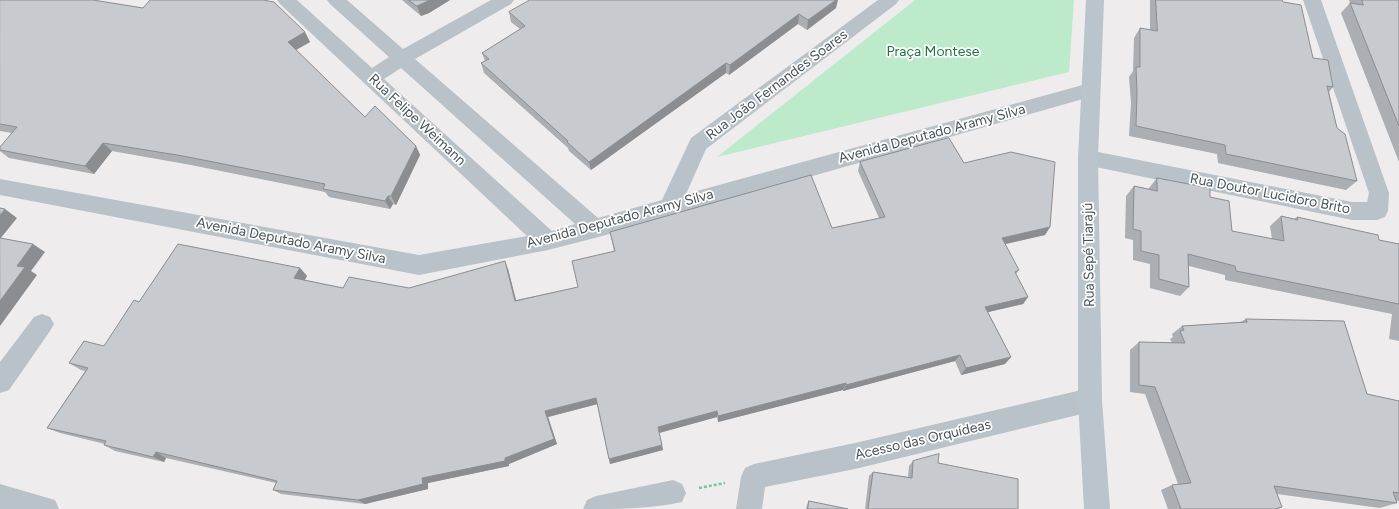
<!DOCTYPE html>
<html>
<head>
<meta charset="utf-8">
<style>
	body { margin:0 }
	canvas { display:block; background:#efeced }
</style>
</head>
<body>
<canvas width="1399" height="509"></canvas>
<script>
const context = document.querySelector('canvas').getContext('2d');
context.lineJoin = 'round';
function fill(path, color) {
  context.fillStyle = color;
  context.fill(path, 'evenodd');
}
function stroke(path, color, width, dash) {
  context.strokeStyle = color;
  context.lineWidth = width;
  context.lineCap = dash ? 'butt' : 'round';
  context.setLineDash(dash || []);
  context.stroke(path);
}
function label(font, color, halo, rows, align = 'center') {
  context.font = font + ' Figtree,sans-serif';
  context.lineWidth = 3.5;
  context.setLineDash([]);
  context.textBaseline = 'middle';
  context.strokeStyle = halo;
  context.fillStyle = color;
  for (const [text, x, y, turn = 0] of rows) {
    context.save();
    context.translate(x, y);
    context.rotate((+turn || 0) * Math.PI / 180);
    context.textAlign = isNaN(turn) ? turn : align;
    if (halo) context.strokeText(text, 0, 0);
    context.fillText(text, 0, 0);
    context.restore();
  }
}
fill(new Path2D(`
	M915 0H1074L1069 72 717 157Z`), '#bdeacb');
stroke(new Path2D(`
	M699 488 725 483`), '#78c599', 2.5, [3, 2]);
fill(new Path2D(`
	M277 0H297L372 68 389 57 330 4 327 0H347L403 49 491 0H514L511 4 415 59 598 218 662 200 691 138 878 0H899L896 4 706 149 686 194 1090 83 1097 85 1100 90 1097 95 1090 97 595 238 548 250 419 275 0 195V179L419 255 527 236 280 4ZM401 68 575 224 552 231 384 79Z
	M1303 0H1321L1389 193 1388 211 1385 217 1377 220H1352L1081 164 1078 158 1081 152 1088 150 1352 202H1367L1369 193Z
	M42 314 50 317 54 324 50 331 9 390 0 393V362L34 317Z
	M1090 388 1099 392 1102 400 1099 408 1090 412 855 469 765 487 762 509H736L741 477 745 468 754 464 855 443Z
	M673 480 682 484 686 493 682 502C653 509 614 509 583 509L587 500 596 496Z
	M0 484 55 500 59 509H0Z`), '#b9c2c8');
fill(new Path2D(`
	M1086 0H1104L1098 158 1102 400 1110 509H1084L1078 400V158Z`), '#b9c4cd');
fill(new Path2D(`
	M0 0 143 8 305 32 310 42 296 50 365 117 416 146 420 155 396 205 393 204 390 209 329 197 325 192 191 165 112 151 94 174 9 158 0 151V147L12 133 0 131Z
	M402 0H450L429 13 421 16Z
	M1150 0H1282L1283 2 1313 58 1333 87 1329 92 1337 128 1357 181 1346 190 1218 163 1217 154 1129 136 1131 103 1129 77 1133 71 1134 38 1140 28 1150 30Z
	M1349 0H1399V162L1341 13 1350 3Z
	M836 8 807 30 798 24 729 75 726 73 591 170 569 151 568 148 484 73 481 63 485 61 482 53 520 29 511 22 509 12Z
	M860 162 964 163 1050 227 1045 235 1005 244 1019 270 1016 274 1028 297 1023 304 988 312 1011 357 1005 364 961 375 955 361 843 391V390L718 422 717 417 659 433 663 450 610 464 597 404 548 417 557 444 509 464V466L428 483V489L365 504 281 494 273 490 276 483 166 458 164 462 115 451 104 445 105 444 60 433 47 428 85 371 81 370 69 363 104 346 139 302 300 268 307 276 305 280 343 288H409L508 269 516 300 578 287 614 251 610 232 832 228 879 218 858 171Z
	M1157 178 1210 197 1232 231 1272 239 1270 226 1281 216 1294 219 1297 217 1379 240 1399 244V341L1389 339 1392 314 1225 280V275L1189 266V287L1180 296 1150 288V264L1133 260V240L1125 238 1126 196 1134 186 1149 189V188Z
	M1246 319 1367 394 1399 401V501H1396L1397 503 1380 508 1277 494 1282 507 1278 509H1168L1161 490 1172 485 1178 484 1145 394 1130 392V350L1139 342 1172 343 1170 339 1173 337 1172 334 1182 326 1240 322Z
	M913 461 938 463 1018 509H865L869 476 873 472 908 477 909 466Z
	M809 501 848 509H806L807 505Z`), '#abaeb2');
fill(new Path2D(`
	M430 0H450L429 13 421 16 417 6Z
	M836 0H838L836 8 807 30 808 20Z
	M799 14 798 24 729 75 730 65Z
	M305 32 310 42 294 51 288 42Z
	M726 63V73L591 170 589 162Z
	M103 143 112 151 94 174 85 166Z
	M416 146 420 155 396 205 391 196Z
	M388 196 393 204 390 209 385 201Z
	M5 209 17 218 0 239V215Z
	M1050 227 1045 235 997 246 1002 238Z
	M33 244 45 252 31 271 37 275 0 326V301L17 266Z
	M505 261 508 269 518 308 515 301Z
	M300 268 307 276 301 286 294 278Z
	M1028 297 1023 304 980 314 985 307Z
	M960 355 955 361 843 391 846 385Z
	M1011 357 1005 364 961 375 966 368Z
	M846 383 843 390 718 422V416Z
	M596 398 598 404 548 417 557 444 509 464V466L428 483V489L365 504 358 500 422 478 505 458 545 411Z
	M717 411V417L659 433 658 427Z
	M662 445 663 450 610 464 609 459Z
	M156 452 166 458 164 462 153 457Z`), '#8b8d91');
const building = new Path2D(`
	M0 0H93L143 8 150 0H263L274 2 305 32 288 42 365 117 375 106 416 146 391 196H388L385 201 323 189 325 184 183 156 103 143 85 166 0 150V147L17 127 0 124Z
	M409 0H430L417 6Z
	M530 0H836L808 20 799 14 730 65 726 63 589 162 567 142 568 141 481 63 489 59 482 53 525 26 509 12Z
	M1156 0H1282L1283 2 1301 5 1313 58 1328 60 1333 87 1327 86 1337 128 1345 134 1357 181 1226 154 1225 145 1136 126 1137 93 1136 67H1140V28L1157 31Z
	M1362 0H1399V126L1350 3 1363 5Z
	M949 138 964 163 1011 152 1055 162 1050 227 1002 238 1019 270 1015 272 1028 297 985 307 1011 357 966 368 960 355 846 385V383L718 416 717 411 658 427 662 445 609 459 596 398 545 411 554 439 505 458V461L422 478 423 484 358 500 273 490 277 481 156 452 153 457 104 445 106 441 47 428 88 368 69 363 84 341 104 346 134 300 139 302 178 244 300 268 294 278 343 288 349 277 409 288 505 261 515 301 578 287 572 261 615 251 610 232 811 175 832 228 885 217 860 162Z
	M1157 178 1210 188V197L1229 201 1232 231 1284 241 1281 216 1298 220 1297 217 1378 235 1379 240 1399 244V304L1236 271 1235 266 1188 254 1189 287 1159 279V255L1141 251V231L1133 229 1134 186 1157 191Z
	M0 208 5 209 0 215Z
	M0 238 33 244 17 266 25 267 0 301Z
	M1246 319 1344 321 1367 394 1399 401V493L1393 492 1397 503 1274 486 1282 507 1275 509H1181L1172 485 1191 483 1155 387 1139 385V342L1185 343 1180 331 1184 330 1182 326 1247 322Z
	M939 454 938 463 1018 479V509H868L873 472 912 478 913 461Z
	M809 501 848 509H808Z`);
fill(building, '#c7cacf');
stroke(building, '#8b8d91', 1);
label('14px', '#1e7341', '#fff', [
	["Praça Montese",933,52]
]);
label('14px', '#465158', '#fff', [
	["Rua João Fernandes Soares",777,85,-37],
	["Rua Felipe Weimann",417,120,43],
	["Avenida Deputado Aramy Silva",932,134,-15],
	["Rua Doutor Lucidoro Brito",1270,194,11],
	["Avenida Deputado Aramy Silva",620,219,-15],
	["Avenida Deputado Aramy Silva",291,241,11],
	["Rua Sepé Tiarajú",1089,255,-91],
	["Acesso das Orquídeas",923,440,-13]
]);
</script>
</body>
</html>
